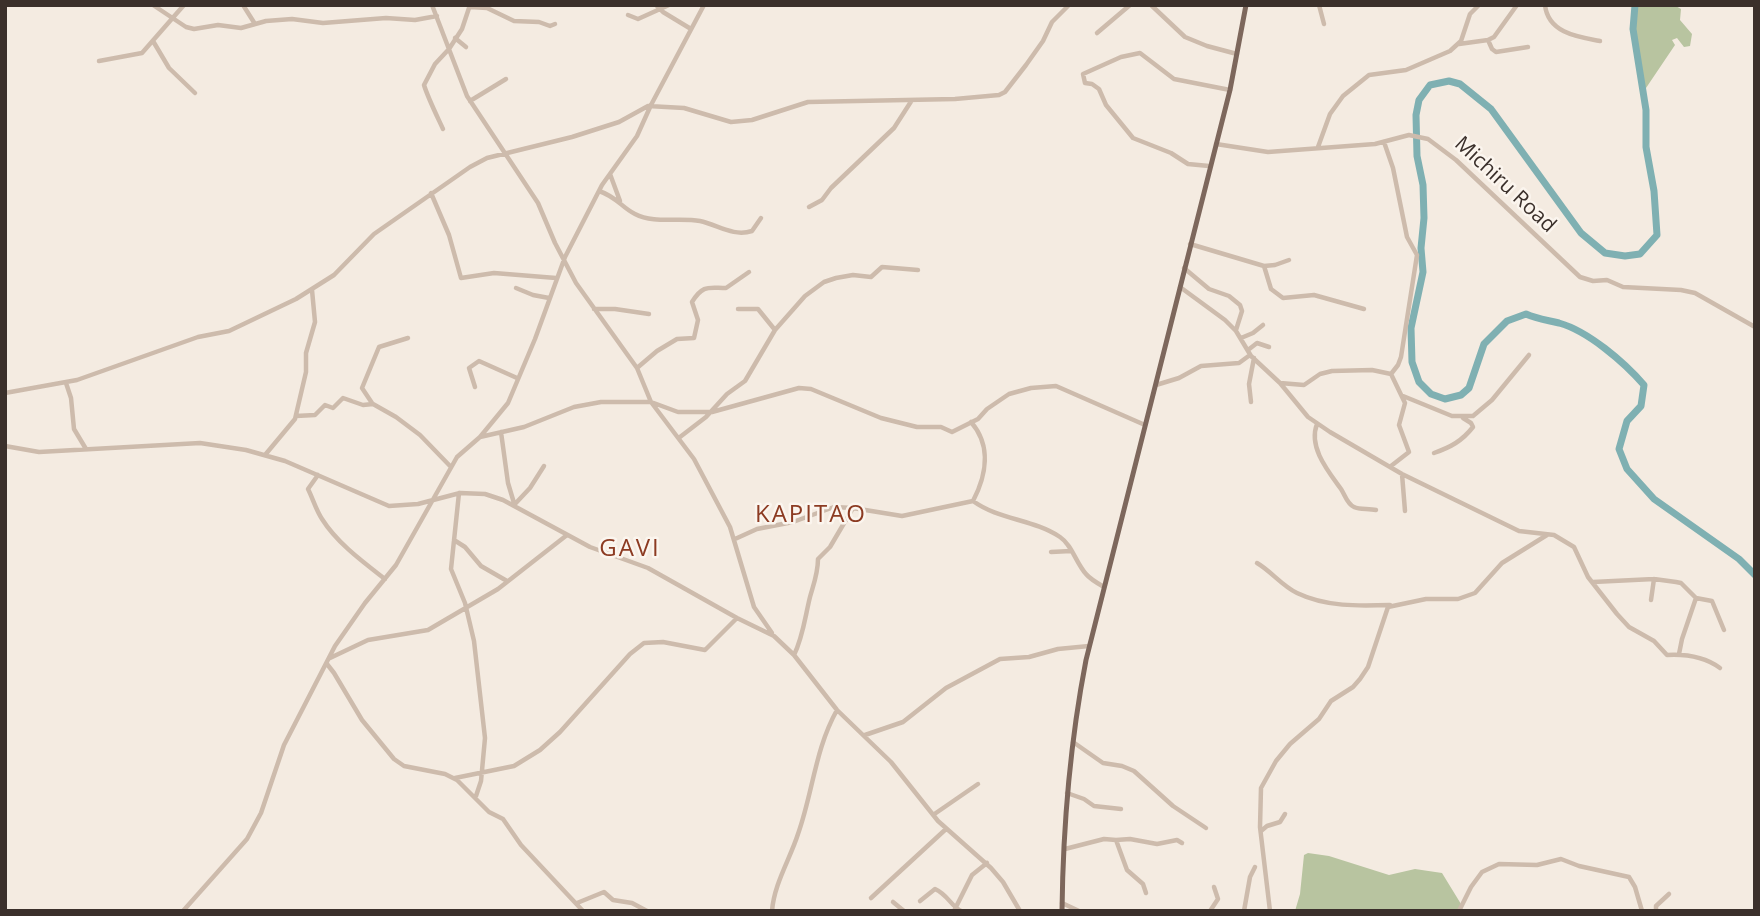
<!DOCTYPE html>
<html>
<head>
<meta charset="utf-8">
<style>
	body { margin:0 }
	#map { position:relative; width:1760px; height:916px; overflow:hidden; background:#f4ebe1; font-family:"Open Sans",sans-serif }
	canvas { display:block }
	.frame { position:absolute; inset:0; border:7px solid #3b302b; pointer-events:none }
</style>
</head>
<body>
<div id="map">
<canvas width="1760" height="916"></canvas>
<div class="frame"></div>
</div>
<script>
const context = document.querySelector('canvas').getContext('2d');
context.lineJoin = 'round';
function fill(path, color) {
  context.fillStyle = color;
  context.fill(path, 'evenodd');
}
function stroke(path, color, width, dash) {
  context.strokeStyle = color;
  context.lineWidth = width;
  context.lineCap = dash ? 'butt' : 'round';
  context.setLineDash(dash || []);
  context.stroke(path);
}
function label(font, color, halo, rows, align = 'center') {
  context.font = font + ' "Open Sans",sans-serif';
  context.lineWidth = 5;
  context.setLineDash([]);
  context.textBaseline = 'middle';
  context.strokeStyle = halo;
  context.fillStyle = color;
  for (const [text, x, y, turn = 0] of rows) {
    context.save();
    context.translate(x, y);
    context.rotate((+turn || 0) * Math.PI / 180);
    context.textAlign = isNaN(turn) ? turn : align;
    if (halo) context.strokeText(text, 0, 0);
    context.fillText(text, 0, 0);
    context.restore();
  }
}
fill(new Path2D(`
	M1633 5H1674L1681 9 1680 20 1692 34 1690 46 1684 47 1677 38 1672 40 1675 45 1646 88 1642 87 1633 27Z
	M1308 853 1329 856 1389 875 1415 869 1442 873 1461 904 1458 911H1295L1300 894 1304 855Z`), '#b8c4a0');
stroke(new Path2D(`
	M1635 5 1633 29 1646 110V147L1654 191 1657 235 1640 254 1625 256 1605 253 1581 233 1491 109 1460 84 1449 81 1430 85 1419 100 1416 115 1417 156 1423 185 1424 218 1421 248 1423 272 1411 328 1412 362 1419 382 1431 394 1445 399 1461 395 1469 388 1484 344 1507 321 1526 314C1537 319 1547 320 1559 323 1588 331 1624 362 1644 385L1641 406 1627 421 1619 449 1627 469 1654 499 1739 559 1755 575`), '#7fb0b2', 7);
stroke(new Path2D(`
	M153 5 186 27 194 29 218 25 241 28 266 21 292 19 323 23 386 18 415 20 437 16
	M243 5 255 24
	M432 5 467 96 538 203 555 243 576 283 637 368 651 402 694 459 730 527 754 607 772 633
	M656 5 663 12 691 29
	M1151 5 1185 37 1207 46 1237 54
	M1319 5 1324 24
	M1545 5C1548 33 1578 37 1600 41
	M470 7 487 8 514 21 539 22 550 26 555 24
	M628 15 638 19 669 5
	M1097 33 1130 5
	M455 38 466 47
	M1488 40 1492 49 1496 52 1528 47
	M153 41 169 68 195 93
	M1459 44 1488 40 1494 37 1517 5
	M99 61 142 53 184 5
	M470 101 506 79
	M443 129C437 116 428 98 424 85L435 64 449 49 462 29 470 5
	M1384 142 1393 168 1407 237 1417 255 1401 357 1398 365 1391 374
	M1216 144 1268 152 1375 144 1409 135 1428 139 1456 160 1580 277 1593 281 1607 280 1623 287 1681 290 1695 293 1755 327
	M1318 147 1330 114 1343 96 1369 75 1406 70 1450 51 1461 41 1470 14 1479 5
	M1209 166 1188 164 1171 153 1133 138 1106 105 1099 89 1092 84 1085 83 1083 74 1121 57 1140 53 1174 79 1230 90
	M610 174 620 201
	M599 191C617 197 621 207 635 214 654 224 680 217 700 221 718 225 733 237 752 231L761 218
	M431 193 449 235 461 278 494 273 556 278
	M809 207 822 200 831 188 894 128 912 100
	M1190 244 1264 266 1271 289 1283 298 1314 295 1364 309
	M1264 266 1275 265 1289 260
	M1184 268 1209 289 1229 296 1240 305 1242 311 1236 330
	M1180 287 1225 320 1236 331 1251 356 1280 383 1308 417 1330 432 1402 474 1519 531 1554 535 1574 547 1588 577 1617 614 1629 627 1654 641 1667 655C1685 654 1705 657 1720 668
	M516 288 533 295 549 298
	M594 309H615L649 314
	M738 309H758L775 330
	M1241 338 1253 333 1263 325
	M1248 350 1257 343 1269 347
	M637 368 657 351 677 339 694 338 698 320 692 302C703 284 709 288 726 288L749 272
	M1391 374 1405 403 1399 425 1409 452 1391 466
	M66 383 71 398 74 429 86 449
	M1280 383 1304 385 1320 374 1332 371 1372 370 1391 374
	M1156 385 1179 378 1201 366 1239 363 1250 355
	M475 387 469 368 479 361 517 378
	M5 393 77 380 198 337 229 331 296 299 334 275 374 234 470 167 487 158 572 137 619 122 648 106 684 108 731 122 752 120 808 102 955 99 999 95 1005 92 1026 65 1043 41 1052 22 1069 5
	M1403 396 1452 416H1473L1492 400 1529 355
	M1251 402 1249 384 1254 358
	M372 403 362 388 379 347 408 338
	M296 416 315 415 325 405 333 408 343 398 363 405 373 404 396 417 420 435 451 467
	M971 422C992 446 986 476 973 501
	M1317 424C1308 447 1328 471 1341 489 1345 495 1347 504 1354 507 1360 510 1369 508 1376 510
	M501 432 508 483 514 503
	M480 437 524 427 574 407 601 402H651L678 412H712L799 388 811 389 881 418 917 427H941L952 432 978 419 987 409 1009 394 1031 388 1056 386 1145 425
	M680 437 706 417 727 394 745 381 775 330 805 296 824 282 836 278 853 275 871 277 882 267 918 270
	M5 446 39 452 200 443 246 450 285 461 389 506 418 504 460 493 485 494 503 500 590 547 648 568 737 618 774 636 794 655 837 710 891 762 938 821 991 868 1003 882 1020 911
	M1434 453C1451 447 1462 441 1473 427L1471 423 1463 418
	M265 455 295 419 306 372V353L315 322 312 290
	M1402 474 1405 511
	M318 475 308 489C313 499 316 510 322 519 337 543 363 562 385 579
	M459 493 451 569 465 603 474 641 485 738 481 781 476 796
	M514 505 530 488 544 466
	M735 539 757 529 793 522 834 507 853 508 902 516 973 501C999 520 1033 519 1060 537 1072 545 1076 563 1086 574 1090 579 1097 583 1104 587
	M454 540 465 547 481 566 507 581
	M1051 552 1071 551
	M1257 563C1271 571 1282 586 1297 593 1326 607 1358 606 1390 605
	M1593 582 1654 579 1676 582 1681 583 1696 598 1712 601 1724 630
	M1651 600 1654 579
	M1679 654 1682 639 1696 598
	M794 655C803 637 805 617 810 597 814 583 818 573 818 559L830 547 853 508
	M330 658 368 640 428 630 498 589 567 535
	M327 664 334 673 362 720 394 759 404 766 445 774 457 780 489 812 503 819 521 845 583 911
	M865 735 903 722 946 688 1000 659 1029 657 1058 649 1089 646
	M1073 742 1103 763 1122 766 1134 771 1173 806 1206 828
	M455 778 514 766 540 750 560 732 630 654 644 643 663 642 705 650 737 618
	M1067 793 1084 799 1094 806 1121 809
	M933 815 978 784
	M1261 831 1267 826 1280 822 1285 814
	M1116 840 1130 839 1157 844 1177 840 1182 843
	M1065 849 1104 839 1116 840 1127 870 1143 884 1146 893
	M871 898 946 829
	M920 901 935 889C948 895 950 905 961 911
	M893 902 904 911
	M577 903 604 892 613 900 632 903 647 911
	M1062 903 1079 911
	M183 911 247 839 261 813 284 745 335 646 365 603 396 565 457 457 480 437 508 403 535 339 565 257 602 185 637 136 651 105 704 5
	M772 911C774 884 790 859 798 834 813 792 815 749 837 710
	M954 911 972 875 987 863
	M1210 911 1218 899 1214 887
	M1244 911 1250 877 1255 867
	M1270 911 1260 827 1261 788 1276 761 1290 744 1319 719 1331 701 1353 687 1360 679 1368 667 1388 607 1426 599H1458L1475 593 1502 563 1547 535
	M1459 911 1471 887 1482 872 1499 864 1537 865 1561 859 1579 866 1629 877 1635 887 1642 911
	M1656 911V906L1669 894`), '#cdbbac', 4.5);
stroke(new Path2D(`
	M1062 911C1063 826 1070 743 1086 660L1230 90 1246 5`), '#7d675c', 5);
label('21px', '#3b302b', '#fbf5ee', [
	["Michiru Road",1505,185,43]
]);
context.letterSpacing = '2px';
label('24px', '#8c3b22', '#fbf5ee', [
	["KAPITAO",811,515],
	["GAVI",630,549]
]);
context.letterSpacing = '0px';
</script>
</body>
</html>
